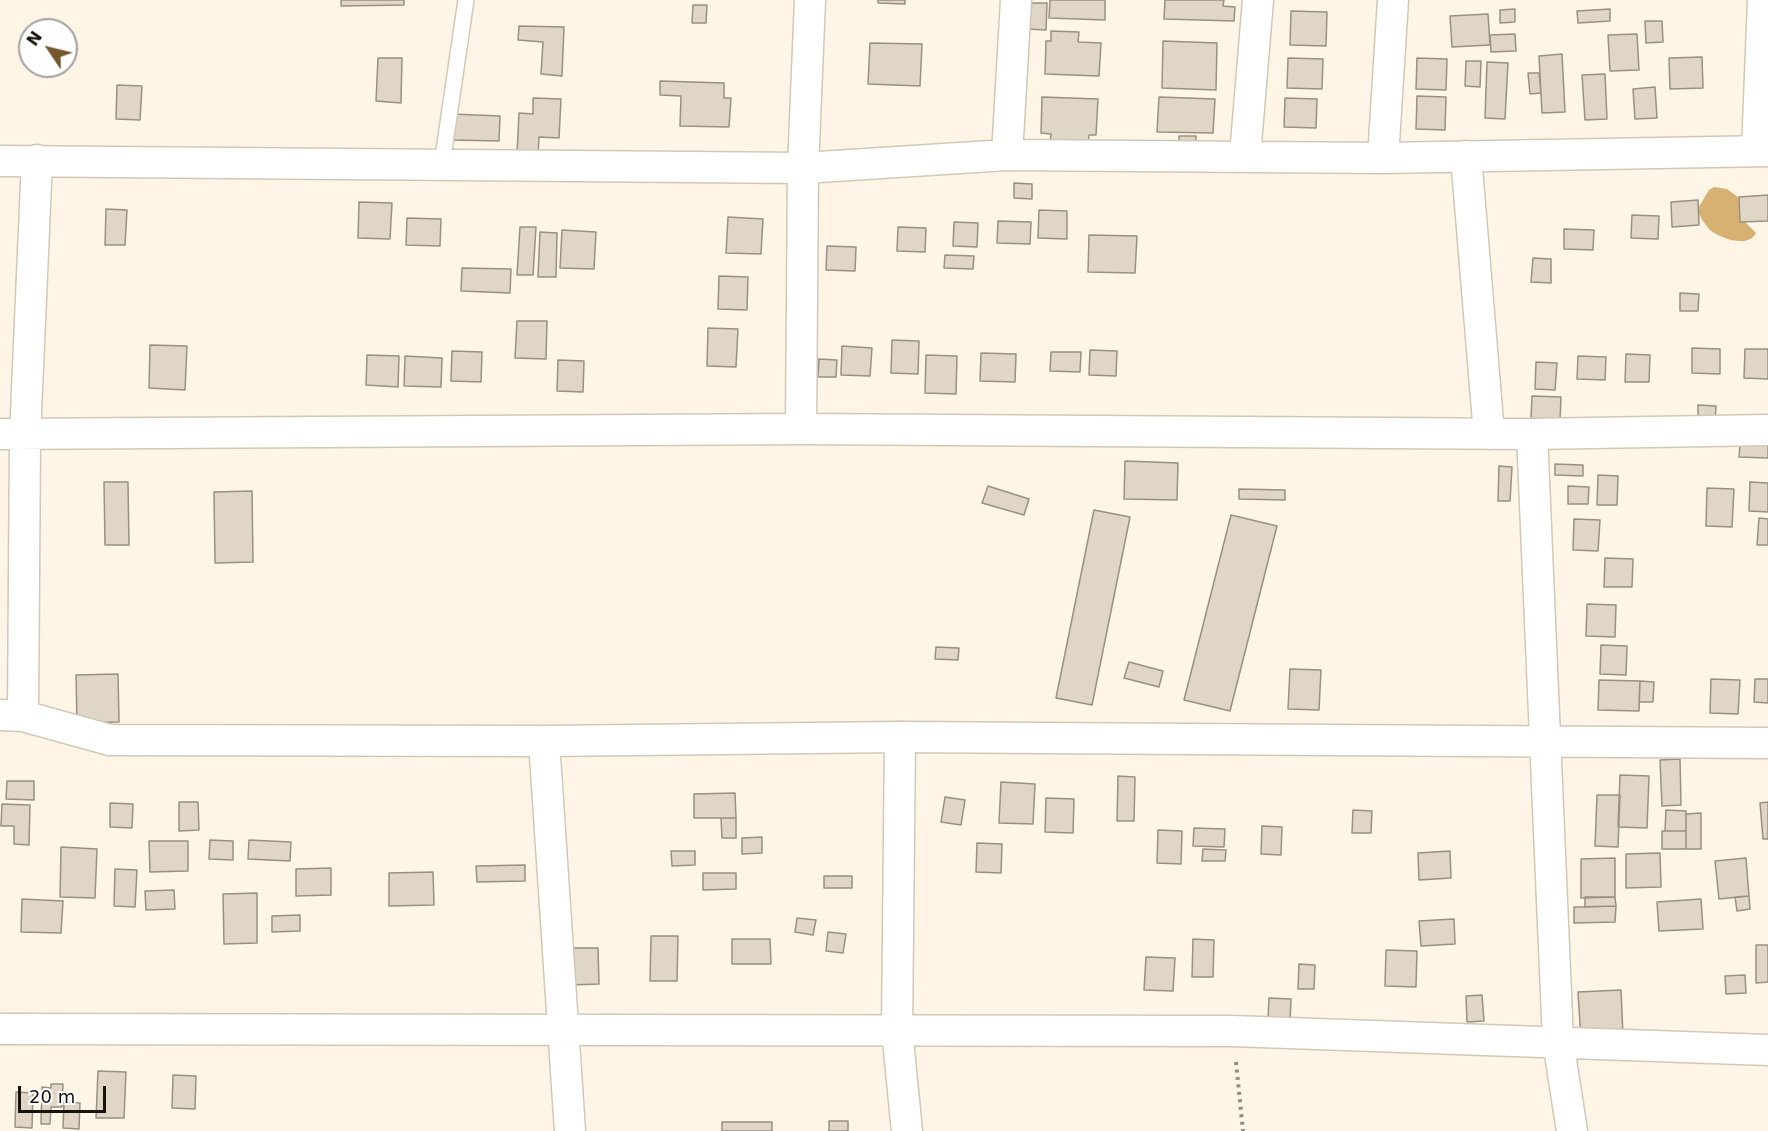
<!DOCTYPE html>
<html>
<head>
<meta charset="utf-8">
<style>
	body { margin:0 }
	#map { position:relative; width:1768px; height:1131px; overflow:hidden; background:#fef5e7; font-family:"DejaVu Sans",sans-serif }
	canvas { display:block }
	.north { position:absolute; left:18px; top:18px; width:60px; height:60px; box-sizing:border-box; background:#fff; border:2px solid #a2a09e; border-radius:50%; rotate:305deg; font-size:16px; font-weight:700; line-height:24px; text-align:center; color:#16120c }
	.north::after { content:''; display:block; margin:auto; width:21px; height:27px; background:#72582a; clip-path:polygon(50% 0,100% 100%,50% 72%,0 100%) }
	.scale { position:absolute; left:18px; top:1086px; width:88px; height:27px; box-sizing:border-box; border:3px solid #16120c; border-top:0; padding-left:8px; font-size:18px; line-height:21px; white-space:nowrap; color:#16120c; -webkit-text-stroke:4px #fff; paint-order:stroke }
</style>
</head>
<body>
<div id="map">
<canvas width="1768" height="1131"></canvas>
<div class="north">N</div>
<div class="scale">20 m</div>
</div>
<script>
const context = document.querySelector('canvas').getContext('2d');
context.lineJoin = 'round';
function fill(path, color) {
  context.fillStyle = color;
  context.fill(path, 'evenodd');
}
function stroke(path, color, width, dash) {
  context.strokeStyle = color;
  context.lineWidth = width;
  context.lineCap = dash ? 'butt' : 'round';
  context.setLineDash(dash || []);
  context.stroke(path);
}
fill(new Path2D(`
	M1714 187 1727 189 1742 200V219L1756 233C1749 248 1722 239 1711 231 1706 226 1700 217 1697 210L1709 190Z`), '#d7b171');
const building = new Path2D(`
	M341 0H404V5L341 6Z
	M878 0H905V4L878 3Z
	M1050 0H1105V20L1049 18Z
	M1165 0H1224L1223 6 1235 7 1234 21 1164 19Z
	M1029 3H1047L1046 30 1028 29Z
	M693 5H707L706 23H692Z
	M1515 9V22L1500 23V10Z
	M1610 9V21L1578 23 1577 11Z
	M1291 11 1327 12 1326 46 1290 45Z
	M1488 14 1490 45 1452 47 1450 16Z
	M1645 21H1662L1663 42 1646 43Z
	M519 26 564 27 562 76 541 74 543 42 518 40Z
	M1051 31 1079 32 1078 42 1101 43 1099 76 1045 74 1046 41H1051Z
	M1515 34 1516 51 1491 52 1490 35Z
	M1637 34 1639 70 1610 71 1608 35Z
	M1163 41 1217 43 1216 90 1162 88Z
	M870 43 922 44 920 86 868 84Z
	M1562 54 1565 112 1542 113 1539 56Z
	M1702 57 1703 88 1670 89 1669 58Z
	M378 58H402L401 103 376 101Z
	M1288 58 1323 59 1322 89 1287 88Z
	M1417 58 1447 59 1446 90 1416 89Z
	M1466 61H1481L1480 87 1465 86Z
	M1487 62 1508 63 1505 119 1485 118Z
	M1528 73H1539L1541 93 1530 94Z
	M1605 74 1607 119 1585 120 1582 75Z
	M660 81 724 83V98H731L729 127 680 126 681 96 660 95Z
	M117 85 142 86 140 120 116 119Z
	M1655 87 1657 118 1635 119 1633 89Z
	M1417 96 1446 97 1445 130 1416 129Z
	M1042 97 1098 99 1096 135H1089L1088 145 1050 144 1051 134 1041 133Z
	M1159 97 1215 99 1213 133 1157 132Z
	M533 98 561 99 559 138 539 137 538 155 517 154 519 113 533 114Z
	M1285 98 1317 99 1316 128 1284 127Z
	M452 114 500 116 499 141 451 140Z
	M1179 136H1196L1195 151H1179Z
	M1014 183 1032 184V199L1014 198Z
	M1768 195V221L1740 222 1739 197Z
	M1698 200 1699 225 1672 227 1671 202Z
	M359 202 392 203 390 239 358 238Z
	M106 209 127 210 125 245H105Z
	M1039 210 1067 211V239L1038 238Z
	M1632 215 1659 216 1658 239 1631 238Z
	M728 217 763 219 761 254 726 253Z
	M407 218 441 219 440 246 406 245Z
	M998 221 1031 222 1030 244 997 243Z
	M954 222 978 223 977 247 953 246Z
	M520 227H536L533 275H517Z
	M898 227 926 228 925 252 897 251Z
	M1564 229 1594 230 1593 250 1564 249Z
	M562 230 596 232 594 269 560 268Z
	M540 232 557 233 556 277H538Z
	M1089 235 1137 236 1135 273 1088 272Z
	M827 246 856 247 855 271 826 270Z
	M945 255 974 256 973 269 944 268Z
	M1533 258 1551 259V283L1531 282Z
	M462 268 511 269 510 293 461 291Z
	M719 276 748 277 747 310 718 309Z
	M1680 293 1699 294 1698 311H1680Z
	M517 321H547L546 359 515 358Z
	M708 328 738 329 736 367 707 366Z
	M892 340 919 341 918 374 891 373Z
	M150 345 187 346 185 390 149 388Z
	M842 346 872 348 870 376 841 375Z
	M1692 348 1720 349V374L1692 373Z
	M1745 349H1768V379L1744 378Z
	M1090 350 1117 351 1116 376 1089 375Z
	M452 351 482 352 481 382 451 381Z
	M1051 352H1081L1080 372 1050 371Z
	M981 353 1016 354 1015 382 980 381Z
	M1626 354 1650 355 1649 382H1625Z
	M367 355 399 356 398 387 366 385Z
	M926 355 957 356 956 394 925 393Z
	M405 356 442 358 441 387 404 386Z
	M1578 356 1606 357 1605 380 1577 379Z
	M819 359 837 360 836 377H818Z
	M558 360 584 361 583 392 557 391Z
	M1536 362 1557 363 1555 390 1535 389Z
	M1532 396 1561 397 1560 420 1531 419Z
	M1698 405 1716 406 1715 421 1698 420Z
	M1740 444 1768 445V458L1739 457Z
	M1125 461 1178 463 1177 500 1124 499Z
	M1555 464 1583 465V476L1555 475Z
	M1499 466 1512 467 1510 501H1498Z
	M1598 475 1618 476 1617 505H1597Z
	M104 482H128L129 545H105Z
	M1750 482 1768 483V512L1749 511Z
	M988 486 1029 499 1024 515 982 503Z
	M1568 486 1589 487 1588 504H1568Z
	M1707 488 1734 489 1732 527 1706 526Z
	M1239 489 1285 490V500L1239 499Z
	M252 491 253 562 215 563 214 492Z
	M1094 510 1130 517 1092 705 1056 698Z
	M1231 515 1277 526 1230 711 1184 700Z
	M1759 518 1768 519V545H1757Z
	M1574 519 1600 520 1598 551 1573 550Z
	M1605 558 1633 559 1632 587H1604Z
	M1587 604 1616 605 1615 637 1586 636Z
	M1601 645 1627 646 1626 675 1600 674Z
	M936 647 959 648 958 660 935 659Z
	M1129 662 1163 671 1159 687 1124 678Z
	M1290 669 1321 670 1319 710 1288 709Z
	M118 674 119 722 77 723 76 675Z
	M1711 679 1740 680 1738 714 1710 713Z
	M1755 679H1768V703L1754 702Z
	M1599 680 1640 681 1639 711 1598 710Z
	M1640 681 1654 682 1653 702H1639Z
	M1680 759 1681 805 1662 806 1660 760Z
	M1620 775 1649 776 1647 828 1618 827Z
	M1118 776 1135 777 1134 821H1117Z
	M7 781H34V800L6 799Z
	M1001 782 1035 784 1033 824 999 823Z
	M735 793 736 818H694V794Z
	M1597 795H1620L1618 847 1595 846Z
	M945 797 965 800 961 825 941 822Z
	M1046 798 1074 799 1073 833 1045 832Z
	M179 802H198L199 830 179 831Z
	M1768 802V839H1763L1760 803Z
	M110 803 133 804 132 828 110 827Z
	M2 804 30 805 29 845 14 844V826H1Z
	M1353 810 1372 811 1371 833H1352Z
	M1666 810 1686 811V831H1665Z
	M1701 813V849H1686V814Z
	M721 818H736V838H722Z
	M1262 826 1282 827 1281 855 1261 854Z
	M1194 828 1225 829 1224 847 1193 846Z
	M1158 830 1182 831 1181 864 1157 863Z
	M1662 831H1686V849H1662Z
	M762 837V853L742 854V838Z
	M210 840 233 841V860L209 859Z
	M249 840 291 842 290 861 248 859Z
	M149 841H188V871L150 872Z
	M977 843 1002 844 1001 873 976 872Z
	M61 847 97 849 95 898 60 897Z
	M1203 849 1226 850 1225 861H1202Z
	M671 851H695V865L672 866Z
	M1450 851 1451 878 1419 880 1418 853Z
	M1660 853 1661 887 1626 888V854Z
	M1615 858V897L1581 898V859Z
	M1746 858 1749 896 1719 899 1715 861Z
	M525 865V881L477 882 476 866Z
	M331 868V895L296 896V869Z
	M115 869 137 870 135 907 114 906Z
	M433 872 434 905 389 906V873Z
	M703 873H736V889L703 890Z
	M824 876H852V888H824Z
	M174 890 175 909 146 910 145 891Z
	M257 893V943L224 944 223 894Z
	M1749 896 1750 909 1737 911 1735 897Z
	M1585 897H1615L1616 906 1585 907Z
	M22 899 63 901 61 933 21 932Z
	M1701 899 1703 929 1659 931 1657 902Z
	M1616 906 1615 922 1574 923V907Z
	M300 915V931L272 932V916Z
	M797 918 816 920 813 935 795 932Z
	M1454 919 1455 944 1421 946 1419 921Z
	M828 932 846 934 843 953 826 951Z
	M651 936H678L677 981H650Z
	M732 939H770L771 964H732Z
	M1193 939 1214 940 1213 977H1192Z
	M1756 945H1768V982L1756 983Z
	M569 948H598L599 984 569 985Z
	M1386 950 1417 951 1416 987 1385 986Z
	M1146 957 1175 958 1173 991 1144 990Z
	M1299 964 1315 965 1314 989H1298Z
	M1745 975 1746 993 1726 994 1725 976Z
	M1621 990 1623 1036 1581 1039 1578 992Z
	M1482 995 1484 1021 1467 1022 1466 996Z
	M1269 998 1291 999 1290 1021 1268 1020Z
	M98 1071 126 1072 124 1118H96Z
	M173 1075 196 1076 195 1109 172 1108Z
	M51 1084H63L62 1107H51L50 1124H41L42 1087 51 1088Z
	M16 1092 33 1093 32 1128 15 1127Z
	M64 1102 80 1103 79 1129 63 1128Z
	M829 1121H848V1131H829Z
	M722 1122H772V1131H722Z`);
fill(building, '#e0d6c5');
stroke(building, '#9a9080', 1.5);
const lane = new Path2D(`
	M442 164 466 0`);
const street = new Path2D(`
	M1757 151 1763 0
	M1007 155 1016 0
	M1245 156 1258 0
	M1466 156 1489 434
	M1383 158 1393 0
	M0 161 803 168 1007 155 1383 158 1768 151
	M801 429 803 168 810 0
	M0 434 801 429 1532 434 1768 430
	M1532 434 1558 1041 1572 1131
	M0 715 23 716 110 740 544 741 900 737 1768 743
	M23 716 25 436 37 160
	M900 737 897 1030 907 1131
	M544 741 570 1131
	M0 1029 1232 1031 1768 1050`);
stroke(lane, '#d2c8b7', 18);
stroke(street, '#d2c8b7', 33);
stroke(new Path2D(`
	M1236 1062 1243 1131`), '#928b81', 4, [3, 4.5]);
stroke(lane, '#fff', 15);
stroke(street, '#fff', 30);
</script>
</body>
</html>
